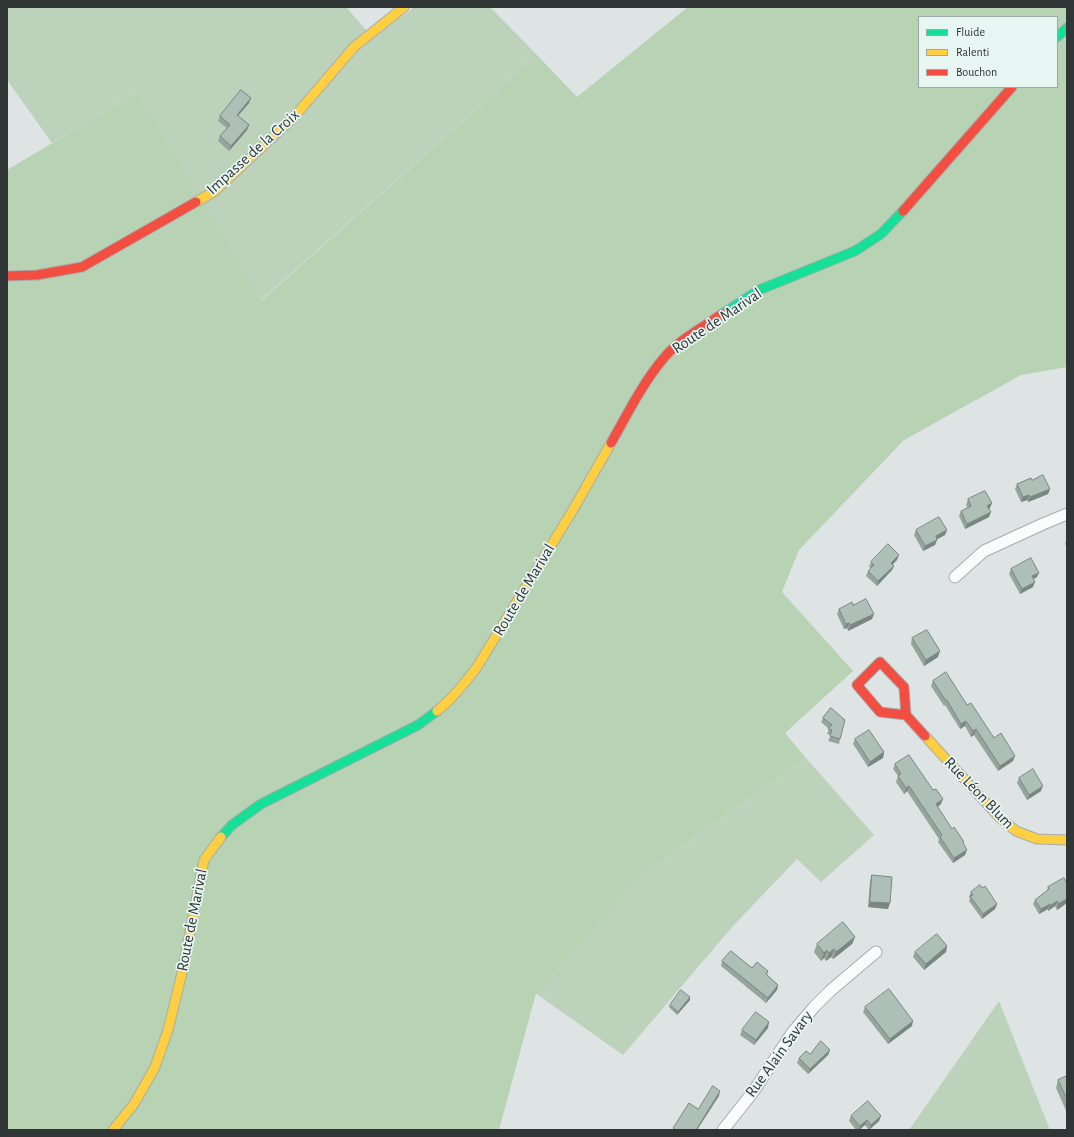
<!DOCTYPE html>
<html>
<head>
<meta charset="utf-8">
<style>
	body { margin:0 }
	#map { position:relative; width:1074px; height:1137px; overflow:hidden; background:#dde4e3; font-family:"Alegreya Sans",sans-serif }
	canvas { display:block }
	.frame { position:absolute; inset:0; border:8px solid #303535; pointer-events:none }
	.legend { position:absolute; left:918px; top:16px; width:140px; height:72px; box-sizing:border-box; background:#e7f5f3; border:1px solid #9ea8a7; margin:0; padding:5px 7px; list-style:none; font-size:12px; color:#303535 }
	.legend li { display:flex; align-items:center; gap:8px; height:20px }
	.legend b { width:20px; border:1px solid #9ea8a7 }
</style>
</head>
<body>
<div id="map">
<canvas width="1074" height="1137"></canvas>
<div class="frame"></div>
<ul class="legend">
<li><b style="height:5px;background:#16e098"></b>Fluide</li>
<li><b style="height:5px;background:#ffcf43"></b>Ralenti</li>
<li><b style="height:5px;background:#f24e42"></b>Bouchon</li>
</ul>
</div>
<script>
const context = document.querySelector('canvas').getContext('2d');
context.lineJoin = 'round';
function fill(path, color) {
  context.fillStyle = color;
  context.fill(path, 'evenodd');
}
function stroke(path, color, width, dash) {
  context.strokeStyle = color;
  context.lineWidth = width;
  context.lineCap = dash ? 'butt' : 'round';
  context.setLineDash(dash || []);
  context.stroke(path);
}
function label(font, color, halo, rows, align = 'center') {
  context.font = font + ' "Alegreya Sans",sans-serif';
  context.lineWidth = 3.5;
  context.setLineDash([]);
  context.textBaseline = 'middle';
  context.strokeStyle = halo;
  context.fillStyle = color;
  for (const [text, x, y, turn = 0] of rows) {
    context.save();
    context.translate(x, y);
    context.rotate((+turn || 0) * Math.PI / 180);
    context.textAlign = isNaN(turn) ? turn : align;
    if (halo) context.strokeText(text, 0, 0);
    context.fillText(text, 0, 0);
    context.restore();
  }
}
fill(new Path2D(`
	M7 7H346L373 38 414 7H490L537 55 260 301 138 92 52 143 7 80Z
	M806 758 874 835 821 882 797 859 733 926 623 1055 535 993 646 871Z
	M999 1001 1050 1130H909Z`), '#bdd2bb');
fill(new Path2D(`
	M688 7H1067V367L1021 375 904 440 799 550 782 592 853 671 785 733 806 758 646 871 536 993 499 1130H7V170L138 92 261 301 537 55 577 97ZM919 17H1057V87H919Z`), '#b8d2b4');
const street = new Path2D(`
	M955 577 984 551 1043 524 1067 514
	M723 1130 753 1092 792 1033 814 1007 830 991 876 952`);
const fast = new Path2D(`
	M1057 37 1067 28
	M722 314 759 290 855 251 881 234 903 211
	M221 837 232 825 261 804 418 725 437 711`);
const slow = new Path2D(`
	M196 202 215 191 294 117 354 47 404 7
	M437 711C453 698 465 683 477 667L574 508 611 443
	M925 736 999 817 1016 831 1037 839 1067 840
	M113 1130 134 1104 155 1067 168 1030 182 973 204 860 221 837`);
const jam = new Path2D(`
	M903 211 1012 87
	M7 276 37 275 82 267 196 202
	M611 443C627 415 642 384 663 359 678 340 702 328 722 314
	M906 715 880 712 857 685 880 662 904 687 906 715 925 736`);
stroke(street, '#a7acac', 13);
stroke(fast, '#a7acac', 11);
stroke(slow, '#a7acac', 11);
stroke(jam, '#a7acac', 11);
stroke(street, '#fafbfb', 11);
stroke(fast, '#16e098', 9);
stroke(slow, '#ffcf43', 9);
stroke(jam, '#f24e42', 9);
fill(new Path2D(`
	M249 103 238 116 249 125 247 130 229 151 218 141 220 136 227 128 218 121 220 116Z
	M1032 480 1050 489 1048 494 1028 502 1027 500 1021 502 1015 489 1017 484Z
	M968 499 992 503 990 508 989 509V517L965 529 959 516 961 511 968 508 966 505Z
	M916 530H947L945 535 937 539 935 545 923 551 914 535Z
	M1067 539V547L1065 544Z
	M897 560 893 564 894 566 892 570 877 586 866 576 868 571 871 568 869 567 871 562Z
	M1011 569 1037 577 1033 579V587L1020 594 1009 574Z
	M853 605 872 619 848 631 847 628 844 629 837 614 839 609Z
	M912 638 938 657 924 666 911 644Z
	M933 681 967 705 1013 761 998 771 974 735 971 737 965 726 960 729 945 705 944 706 931 686Z
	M831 708 840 739 839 744 828 741 831 735 827 734 829 729 821 722 823 718Z
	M855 739 884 752 883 758 868 767 853 744Z
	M895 764 941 804 938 807 952 829 963 845 965 855 953 863 938 842 939 839 907 791 904 794 896 782 898 776 893 769Z
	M1019 778 1041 791 1027 800 1017 783Z
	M872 875 888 909 868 907 870 881Z
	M1067 883V903L1057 910 1055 906 1048 911V909L1039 914 1033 904 1035 900 1047 891 1048 887Z
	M982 888 997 904 995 909 982 919 969 901 970 898 969 897 971 892Z
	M855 937 852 944 833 959 831 957 826 961 824 958 821 961 814 952 817 944Z
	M947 946 946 952 924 970 913 957 915 952Z
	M722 961 752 968 768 971 767 975 778 985 777 990 766 1003 721 966Z
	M690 1000 677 1015 669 1007 670 1005Z
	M865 1007 912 1026 888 1044 863 1012Z
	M768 1028 754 1045 740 1035 742 1030Z
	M830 1050 828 1055 808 1074 797 1063 799 1058 810 1054Z
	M1067 1076V1113L1056 1088 1058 1080Z
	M851 1116H881L879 1121 869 1130 865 1125 859 1130H856L849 1121Z`), '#96a49e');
fill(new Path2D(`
	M251 98 249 103 235 119 237 115Z
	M249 125 247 130 229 151 231 146Z
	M1050 489 1048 494 1028 502 1030 497Z
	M1029 495 1027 500 1021 502 1023 497Z
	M992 503 990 508 985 511 987 506Z
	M991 512 989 517 965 529 967 524Z
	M947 530 945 535 934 541 936 536Z
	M937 540 935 545 923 551 925 546Z
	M899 555 897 560 889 568 891 563Z
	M894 566 892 570 877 586 878 581Z
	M1039 573 1037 577 1030 581 1032 576Z
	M1035 582 1033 587 1020 594 1022 589Z
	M874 614 872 619 848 631 850 625Z
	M849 623 847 628 844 629 846 624Z
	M940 651 938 657 924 666 926 660Z
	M966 721 965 726 960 729 961 724Z
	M976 729 974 735 971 737 973 731Z
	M884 752 883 758 868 767 870 762Z
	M1015 756 1013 761 998 771 1000 766Z
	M909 786 907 791 904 794 906 788Z
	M1043 786 1041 791 1027 800 1029 795Z
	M943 799 941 804 934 809 936 804Z
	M967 850 965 855 953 863 954 858Z
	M1067 899V903L1057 910 1058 904Z
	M1057 901 1055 906 1048 911 1050 906Z
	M870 902 890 903 888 909 868 907Z
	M997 904 995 909 982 919 983 914Z
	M1050 904 1048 909 1039 914 1041 909Z
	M855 937 852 944 833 959 836 952Z
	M947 946 946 952 924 970 926 964Z
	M834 949 831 957 826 961 829 953Z
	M827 950 824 958 821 961 824 953Z
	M778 985 777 990 766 1003 768 998Z
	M690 997V1000L677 1015 678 1012Z
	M913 1021 912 1026 888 1044 890 1039Z
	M769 1022 768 1028 754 1045 756 1040Z
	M830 1050 828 1055 808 1074 810 1069Z
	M720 1091 719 1096 697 1130H696Z
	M881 1116 879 1121 869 1130 871 1125Z
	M867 1120 865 1125 859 1130H858L860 1126Z`), '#7a8681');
const building = new Path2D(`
	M241 90 251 98 237 115 249 125 231 146 220 136 230 125 220 116Z
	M1043 475 1050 489 1030 497 1029 495 1023 497 1017 484 1031 478 1032 480Z
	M985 491 992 503 987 506 991 512 967 524 961 511 971 506 968 499Z
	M939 517 947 530 936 536 937 540 925 546 916 530Z
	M888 544 899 555 891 563 894 566 878 581 868 571 874 565 871 562Z
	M1031 558 1039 573 1032 576 1035 582 1022 589 1011 569Z
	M866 599 874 614 850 625 849 623 846 624 839 609 852 602 853 605Z
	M927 630 940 651 926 660 912 638Z
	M946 672 967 705 971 703 994 738 1001 733 1015 756 1000 766 976 729 973 731 966 721 961 724 947 700 946 701 933 681Z
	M831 708 845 720 840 739 830 736 832 730 828 729 832 725 823 718Z
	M869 730 884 752 870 762 855 739Z
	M909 755 933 790 936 789 943 799 936 804 952 829 954 827 964 842 963 843 967 850 954 858 940 837 942 835 909 786 906 788 898 776 901 774 895 764Z
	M1033 769 1043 786 1029 795 1019 778Z
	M872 875 892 877 890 903 870 902Z
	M1064 878 1067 883V899L1058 904 1057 901 1050 906V904L1041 909 1035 900 1049 889 1048 887Z
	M980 885 982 888 985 886 997 904 983 914 970 896 973 895 971 892Z
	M843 922 855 937 836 952 834 949 829 953 827 950 824 953 817 944Z
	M937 934 947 946 926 964 915 952Z
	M731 951 752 968 757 962 768 971 766 974 778 985 768 998 722 961Z
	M889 989 913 1021 890 1039 865 1007Z
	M681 990 690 997 678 1012 670 1005Z
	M756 1012 769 1022 756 1040 742 1030Z
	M821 1041 830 1050 810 1069 799 1058 806 1051 810 1054Z
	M1067 1076V1099L1058 1080Z
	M713 1086 720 1091 696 1130H676L673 1128 689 1103 698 1109Z
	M868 1101 881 1116 871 1125 867 1120 860 1126 851 1116Z`);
fill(building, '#aebfb8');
stroke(building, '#7a8681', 1);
label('16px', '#303535', '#e7f5f3', [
	["Impasse de la Croix",253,152,-42],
	["Route de Marival",717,321,-34],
	["Route de Marival",524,590,-59],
	["Rue Léon Blum",979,793,46],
	["Route de Marival",192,920,-79],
	["Rue Alain Savary",779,1054,-54]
]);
</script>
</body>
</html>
